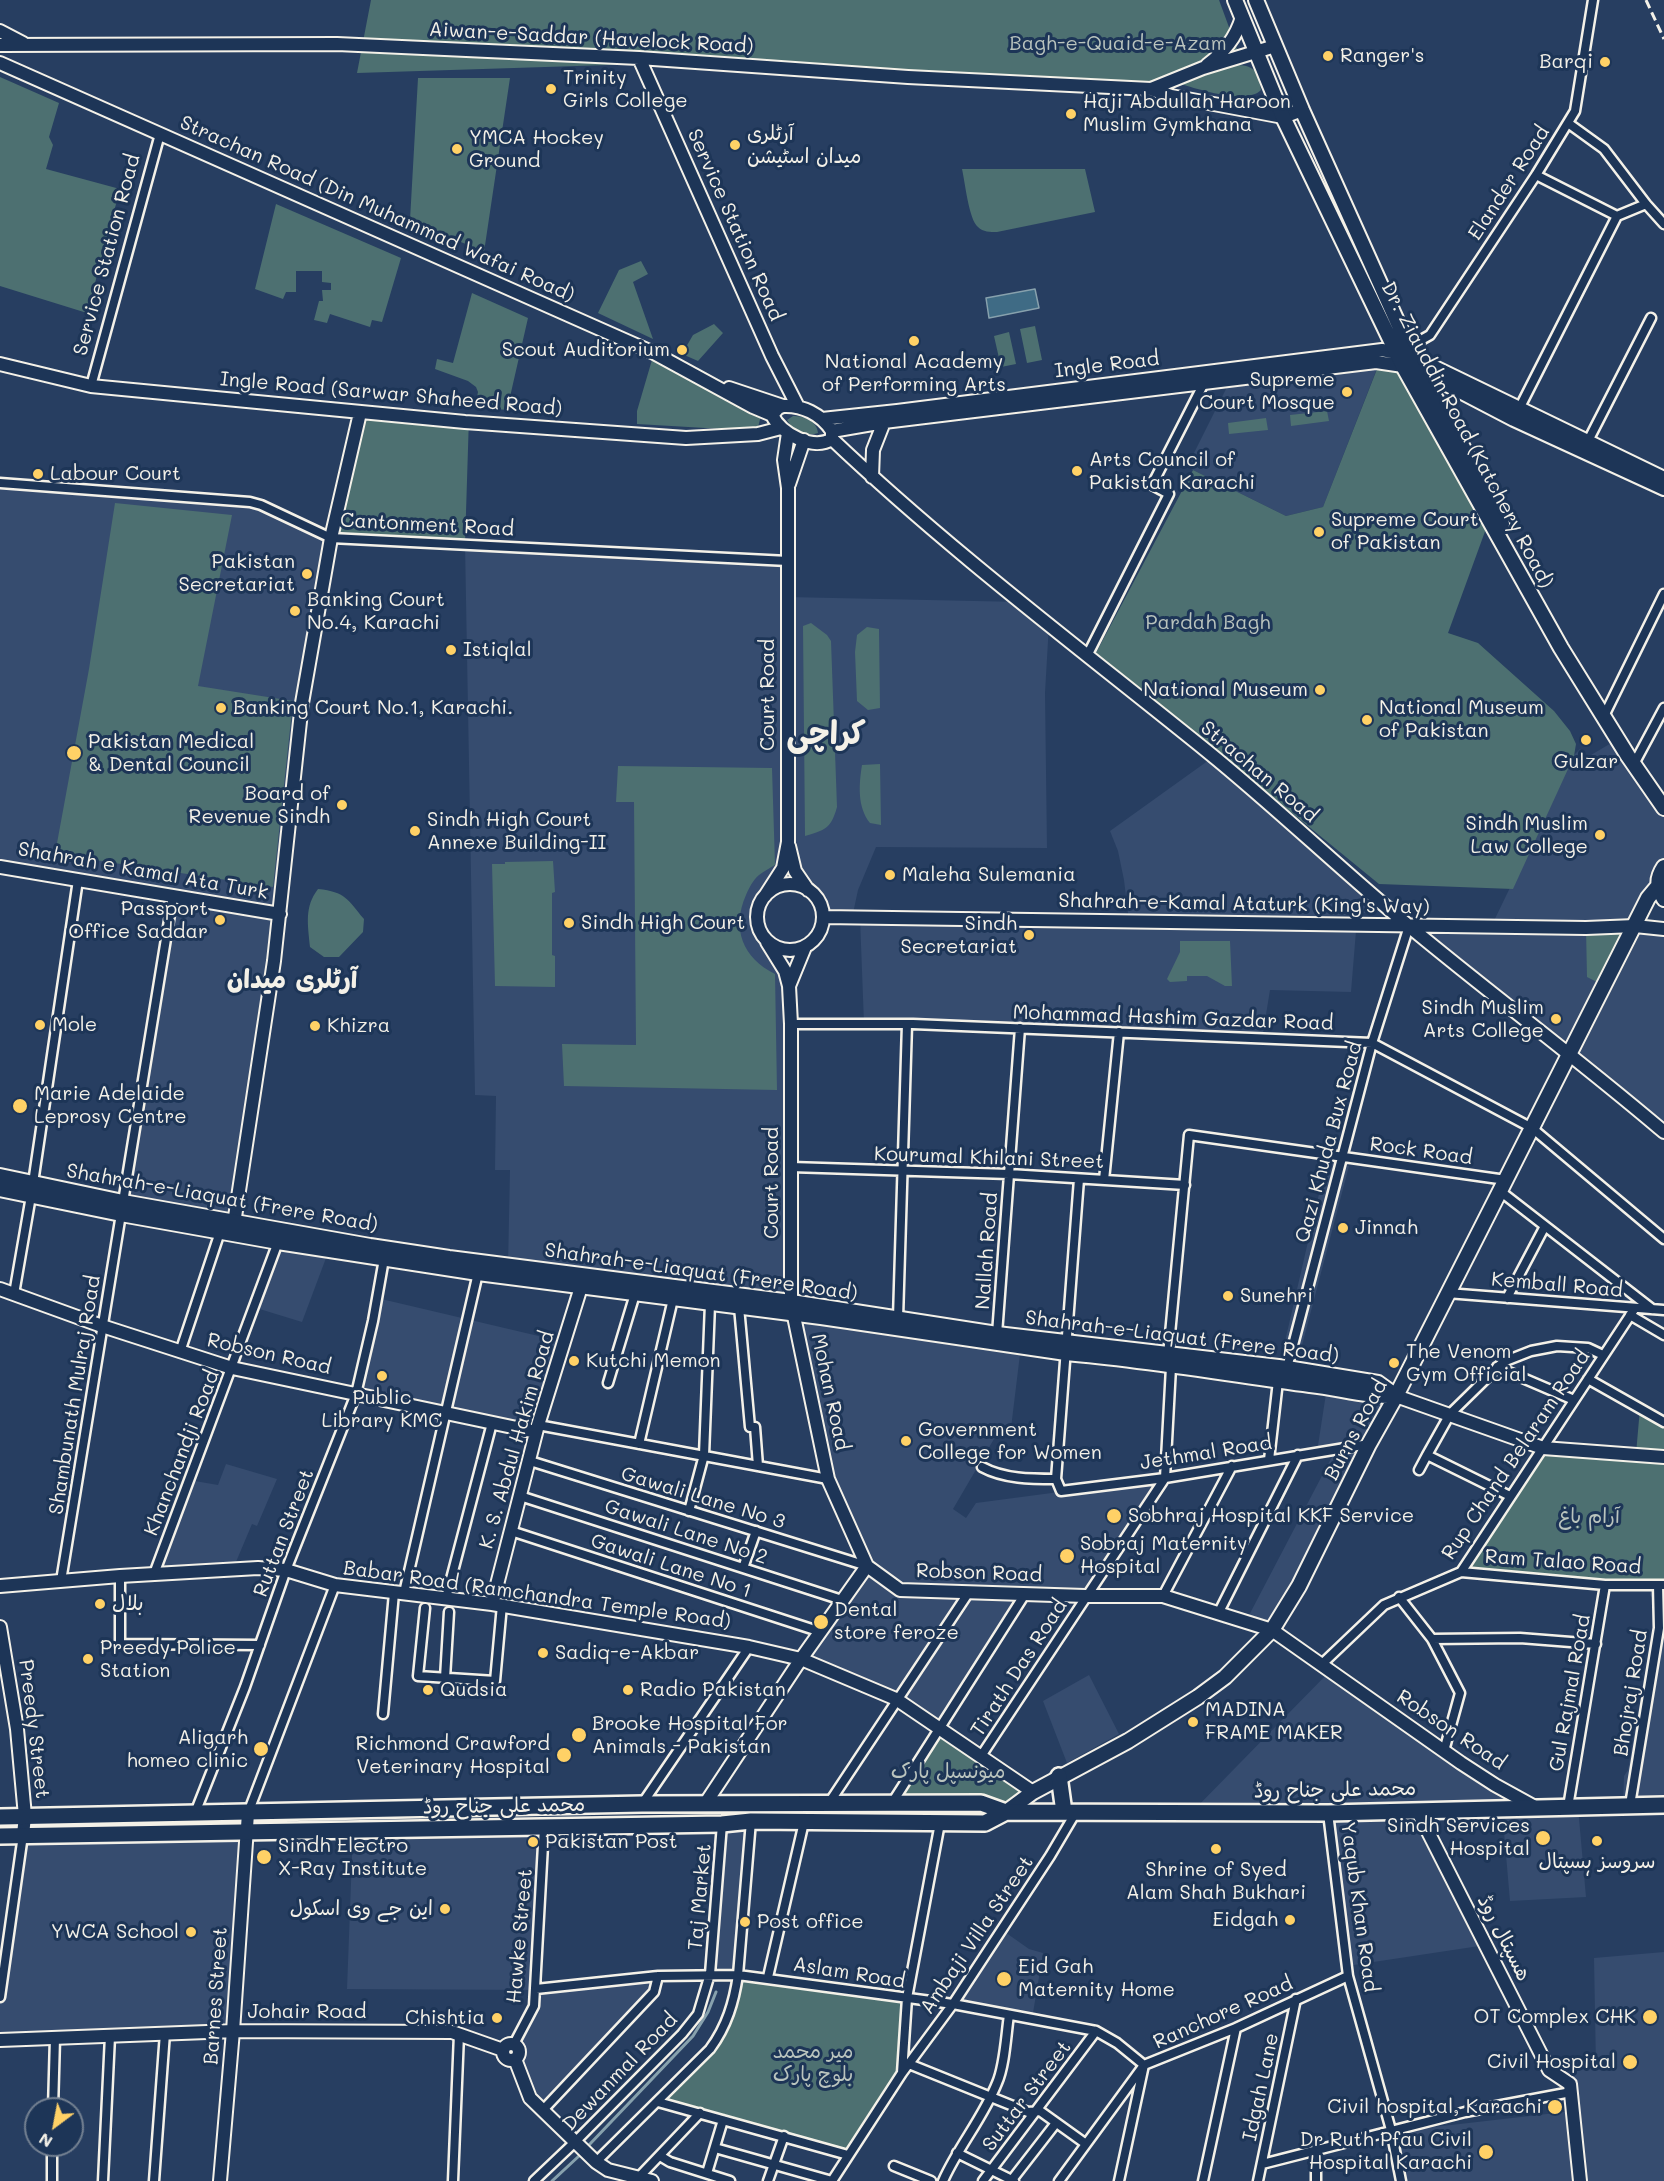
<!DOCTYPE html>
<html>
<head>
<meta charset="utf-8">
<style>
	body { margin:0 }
	#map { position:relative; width:1664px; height:2181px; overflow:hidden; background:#273e61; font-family:Mali,sans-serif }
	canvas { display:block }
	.north { position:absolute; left:24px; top:2097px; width:60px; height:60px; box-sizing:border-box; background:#1d3557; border:2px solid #738091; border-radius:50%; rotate:212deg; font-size:16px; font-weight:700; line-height:24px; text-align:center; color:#f4f1e8 }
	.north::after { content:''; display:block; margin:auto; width:21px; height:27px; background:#ffd166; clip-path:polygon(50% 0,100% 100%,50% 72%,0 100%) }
</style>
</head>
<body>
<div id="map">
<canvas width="1664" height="2181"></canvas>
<div class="north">N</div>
</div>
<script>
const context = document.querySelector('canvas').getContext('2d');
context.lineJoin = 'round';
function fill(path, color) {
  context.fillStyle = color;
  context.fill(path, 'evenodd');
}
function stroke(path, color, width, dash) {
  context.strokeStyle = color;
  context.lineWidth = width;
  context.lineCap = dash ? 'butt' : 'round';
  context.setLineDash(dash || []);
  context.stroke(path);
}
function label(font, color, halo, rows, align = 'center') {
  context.font = font + ' Mali,"Playpen Sans Arabic",sans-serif';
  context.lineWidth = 6;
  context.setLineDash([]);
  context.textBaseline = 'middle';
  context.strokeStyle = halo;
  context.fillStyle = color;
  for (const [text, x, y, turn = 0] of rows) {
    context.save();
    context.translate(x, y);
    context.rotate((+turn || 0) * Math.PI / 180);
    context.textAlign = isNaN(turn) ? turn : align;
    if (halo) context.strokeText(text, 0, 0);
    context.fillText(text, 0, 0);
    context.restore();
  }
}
fill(new Path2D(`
	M1381 358 1323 507 1286 516 1187 467 1231 379Z
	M0 483 250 502 331 538 234 1222 123 1202 173 896 0 867Z
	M465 544 787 561V597L1022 602 1049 624 1045 693 1047 848 876 847 858 890 852 918 825 915 821 906 795 871 783 868 782 885 772 890 759 906 757 924 785 971 791 1302 508 1266 510 1170H495L496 1096 475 1095Z
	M1618 739 1664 808V862L1633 928 1664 929V1132L1409 927H1491L1574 755 1580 749 1586 758Z
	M1209 760 1356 886 1374 910 1358 915 1129 921 1124 880 1118 851 1110 831Z
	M860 918 1356 931 1351 992 1270 990 1262 1039 864 1024Z
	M1320 1160 1349 1166 1300 1353 1302 1357 1281 1353 1283 1350 1325 1168Z
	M278 1242 329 1250 302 1322 253 1307Z
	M377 1298 564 1342 536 1432 356 1394Z
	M793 1314 1021 1346 1011 1428 1001 1427 953 1509 966 1518 976 1503 1165 1478 1085 1596 1032 1594 945 1725 887 1704 885 1700 804 1667 872 1569 828 1479Z
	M1327 1387 1396 1396 1272 1630 1246 1621 1336 1449 1317 1452Z
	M226 1464 277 1479 257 1526 252 1524 233 1569 154 1574 189 1480 218 1485Z
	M1651 1585H1664V1805H1623L1624 1776 1628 1770 1654 1623V1600L1650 1595Z
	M1331 1670 1527 1808 1578 1807 1586 1897 1510 1901 1502 1809 1418 1810 1486 1945 1347 1966 1328 1813 1192 1812Z
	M1089 1675 1119 1734 1067 1763 1043 1701Z
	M751 1821 738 1975 710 1974 722 1824Z
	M544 1827 536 1989 658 1976 655 1990 542 2111 518 2055 519 2050 516 2046 535 1990 347 1989 353 1830Z
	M247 1832 233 2031 0 2040V1997L23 1835Z
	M1002 1930 1029 1949 1043 1953 1032 2019 953 2004Z
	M1664 1952V2181H1400L1390 2132 1573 2111 1569 2068 1596 2067 1594 1958Z`), '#364c6f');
fill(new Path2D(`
	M371 0H1219L1240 57 1151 89 702 62 357 73Z
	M1234 65C1254 65 1258 70 1261 90 1247 105 1196 89 1178 83L1223 67Z
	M0 77 59 103 49 137 53 145 46 169 120 189 87 313 0 286Z
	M418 78H510L484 252 410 220Z
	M962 169H1085L1095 212 997 232C990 232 983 232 978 227 969 220 965 182 962 169Z
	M276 204 401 258 382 322 372 320 370 327 330 314 327 323 314 320 319 301H323L322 290H331V283L322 282V271H296V292H286L283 299 255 289Z
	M641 261 648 274 633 282 653 339 598 313 619 270Z
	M472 293 528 318 507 410 475 407 478 392 476 387 468 381 435 369 437 359 453 363Z
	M714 324 723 333 698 361 682 354 693 335Z
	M1035 326 1042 360 1027 363 1020 329Z
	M1009 332 1016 364 1001 367 994 336Z
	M654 353 764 404 757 431 637 424V411Z
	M1379 364 1398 373 1487 526 1448 633 1478 643 1554 711 1570 731 1576 744 1574 756 1513 889 1379 884 1096 653 1193 470 1286 516 1323 507Z
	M1327 411 1329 421 1291 426 1290 415Z
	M360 412 469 417 465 544 331 538Z
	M793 416C804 416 817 421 818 433 806 437 793 431 787 420Z
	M1266 418 1268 430 1229 434 1228 423Z
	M115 503 232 515 198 686 293 701 273 887 55 854 89 669Z
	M811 623 827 635 831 641 837 807C831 829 825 830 805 836L803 626Z
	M867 627 879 629 880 708 868 710 857 701 855 652 857 635Z
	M880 764 881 825 870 823C857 807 859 784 862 765Z
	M618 766 772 768 775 865C770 868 764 871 759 875 753 880 749 888 746 895 731 929 743 958 775 974L777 1090 564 1086 562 1044 636 1045 634 802H616Z
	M553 861 555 892 552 893V955L555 956V987L495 986 492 864H505V862Z
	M318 889C346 892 347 899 364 919L363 932 339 957H324L310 947C308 925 304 907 318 889Z
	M1586 928 1633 929 1603 985 1587 977Z
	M1180 941H1230L1232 986H1225L1207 976H1187V981L1170 982 1167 979 1180 952Z
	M1640 1408 1664 1422V1456L1636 1454Z
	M1543 1448 1664 1458V1585L1461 1572Z
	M939 1727 1033 1792 1006 1812 891 1804Z
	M738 1975 907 1998 902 2074 848 2155 658 2102 720 2034Z`), '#4d7071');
const water = new Path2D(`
	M1035 289 1039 308 989 318 986 298Z`);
fill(water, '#3f6b85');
stroke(water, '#87a1ad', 1.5);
stroke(new Path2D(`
	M589 2145 693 2036 708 2012 716 1992
	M552 2181 579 2156`), '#87a1ad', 3);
const street = new Path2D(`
	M1568 123 1604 149 1646 204 1664 224
	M1536 175 1617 216
	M1405 349 1430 335 1536 175 1575 111 1593 0
	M91 386 160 134
	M1519 409 1617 216 1646 204
	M1588 441 1651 318
	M0 483 250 502 261 505 331 538 788 561
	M1087 656 1169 494 1152 485 1204 383
	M1604 716 1664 594
	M1634 764 1664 708
	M791 1024H913L1372 1043 1532 1128 1664 1239
	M791 1167 1009 1174 1185 1185
	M1079 1179 1056 1479 1061 1491 1165 1478 1369 1444
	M1104 1180 1119 1032
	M33 1183 78 880
	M1500 1191 1652 1309
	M123 1202 173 896
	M1447 1293 1664 1310
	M14 1294 31 1196
	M1507 1298 1545 1226
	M739 1307 750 1427H755L758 1466
	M1630 1315 1664 1335
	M898 1318 907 1024
	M997 1334 1020 1028
	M180 1352 220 1232
	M1168 1355 1189 1135 1506 1180
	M1497 1367 1574 1400
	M1287 1368 1372 1043 1409 926
	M1588 1379 1664 1422
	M608 1383 635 1294
	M538 1425 828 1479
	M639 1444 673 1299
	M1269 1460 1278 1381
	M530 1461 867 1566
	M982 1467C1004 1479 1031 1479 1056 1479
	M1419 1470 1427 1455
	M520 1496 842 1600
	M1510 1496 1427 1455 1450 1414 1503 1362 1531 1351 1557 1346 1588 1348 1603 1355
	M689 1511 704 1455 710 1304
	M511 1531 821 1632
	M743 1568 756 1531
	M1461 1572 1605 1585H1664
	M154 1574 278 1242
	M120 1576V1644L260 1645
	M61 1581 121 1214
	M404 1593 478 1273
	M1163 1596 1232 1466
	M1399 1597 1432 1639 1460 1693 1444 1751
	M446 1598 492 1423
	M425 1608 418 1676 495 1681 502 1605
	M1219 1612 1298 1455
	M1432 1639 1520 1638 1596 1644
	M1322 1664 1384 1605 1461 1572 1635 1308
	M445 1678 449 1612
	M383 1714 394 1593
	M981 1756 1165 1478 1171 1367
	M829 1803 969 1592
	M892 1803 1025 1594
	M642 1804 749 1647
	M1630 1805 1659 1628 1658 1585
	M1568 1807 1605 1585
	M195 1813 245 1687 286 1570 356 1394 373 1321 384 1259
	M248 1813 335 1585
	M1328 1813 1348 1976 1391 2130 1401 2181
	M768 1977 804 1822
	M536 1989 658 1976 738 1975 953 2004 1096 2031 1117 2043 1144 2065 1119 2181
	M0 1997 23 1835
	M514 2044 534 2006 544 1827
	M909 2064 1028 2112 1040 2111 1086 2144
	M902 2073 907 1998 940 1823
	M658 2102 848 2155
	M53 2109 55 2038
	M542 2111 654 1992 658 1976
	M715 2148 832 2181
	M1316 2149V2181
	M957 2153 1014 2181
	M660 2156 670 2162 730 2181
	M596 2162 710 2049C727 2026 734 2002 738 1975L751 1821
	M1262 2164 1465 2112 1571 2092
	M894 2166 931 2181
	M707 2173 723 2120
	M639 2177 700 2113
	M52 2181V2145
	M103 2181 110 2036
	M154 2181 165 2033
	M453 2181 459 2034
	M534 2181 575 2142 682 2034 698 2014 710 1974 722 1824
	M768 2181 784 2136
	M832 2181 902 2073 953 2004 1050 1856 1076 1812
	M943 2181C958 2147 983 2118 997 2083 1005 2065 1006 2035 1009 2015
	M983 2181 1096 2031
	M1011 2181 1056 2123
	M1059 2181 1144 2065 1236 2028 1348 1976
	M1203 2181 1236 2028
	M1258 2181 1296 1999`);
const secondary = new Path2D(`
	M0 31 23 43
	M0 45 337 44 639 58 908 77 1151 89 1171 96 1283 117 1302 110
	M639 58 772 356 798 407
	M0 63 593 326 654 353 753 407 772 415
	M1207 65C1224 52 1236 38 1242 17
	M1151 89 1203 68 1275 46
	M0 364 91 386 465 422 686 438 758 434 781 428
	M729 388 783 406
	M783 406C802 405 821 414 832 431V439C813 451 781 434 772 415L778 408Z
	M822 419 897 411 1382 350 1397 353
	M832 431 884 422 1376 362 1403 366
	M832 439C950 551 1082 650 1208 752 1277 808 1341 870 1410 927 1493 996 1581 1061 1664 1132
	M872 477 873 450 884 422
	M789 484 804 440
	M789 846 795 871 808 890
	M0 867 280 914
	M757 917a33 33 0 1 1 66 0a33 33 0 1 1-66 0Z
	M765 896 783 868 788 842V488L784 460 788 433
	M823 917 1586 928 1635 926 1664 929
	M767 942 785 971 789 986
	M805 947 789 986 791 1024V1302L828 1479 867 1566 900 1590 1085 1596H1163L1272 1630 1461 1763 1495 1785 1535 1807
	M233 1230 274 961 302 703 331 538 360 413
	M0 1289 102 1326 232 1368 536 1432
	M1396 1396 1543 1448 1664 1457
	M0 1586 120 1576 258 1568 286 1570 335 1585 492 1604 749 1647 801 1659 896 1699 1033 1792
	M492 1604 538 1425 581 1287
	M0 1627 17 1729 25 1816 23 1835
	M705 1804 801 1659 867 1566
	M1417 1810 1549 2070 1570 2084 1580 2181
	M0 2040 233 2031 452 2032 503 2050
	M503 2052a8 8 0 1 1 16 0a8 8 0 1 1-16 0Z
	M515 2059 530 2098 596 2162 608 2170 652 2181
	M220 2181 233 2031 248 1813`);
const primary = new Path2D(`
	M1235 0 1283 117 1403 366 1561 648 1628 756 1664 808
	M1256 0 1302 110 1419 370 1454 430 1502 524
	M1410 356 1664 479
	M1420 370 1514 419 1664 488
	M1664 867C1656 879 1657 887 1664 899
	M0 1176 123 1202 370 1246 449 1258 791 1302 997 1334 1287 1368 1378 1383 1396 1396
	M0 1189 121 1214 278 1242 478 1273 821 1317 1066 1353C1147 1360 1229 1374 1310 1385 1339 1388 1367 1397 1396 1396
	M1006 1812 1033 1792 1128 1741 1198 1697 1225 1677 1272 1630 1299 1586 1369 1444 1396 1396 1500 1191 1648 898 1658 886`);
const highway = new Path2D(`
	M1059 1776 1064 1812
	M0 1817 642 1804 981 1803 1006 1812 1328 1813 1664 1805
	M0 1836 722 1824 751 1821 985 1823 1006 1812`);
stroke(street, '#f4f1e8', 13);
stroke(secondary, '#f4f1e8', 16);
stroke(primary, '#f4f1e8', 18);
stroke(highway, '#f4f1e8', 20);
stroke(street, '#1d3557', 8);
stroke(secondary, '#1d3557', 12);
stroke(primary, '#1d3557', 14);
stroke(highway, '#1d3557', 15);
stroke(new Path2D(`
	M1646 0 1664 39`), '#f4f1e8', 3, [9, 4.5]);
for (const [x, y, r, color] of [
	[1328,56,6,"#ffd166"],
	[1605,62,6,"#ffd166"],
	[551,89,6,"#ffd166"],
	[1071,114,6,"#ffd166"],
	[735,145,6,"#ffd166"],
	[457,149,6,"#ffd166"],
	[914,341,6,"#ffd166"],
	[682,350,6,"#ffd166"],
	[1347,392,6,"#ffd166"],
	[1077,471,6,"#ffd166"],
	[38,474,6,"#ffd166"],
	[1319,532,6,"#ffd166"],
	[307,574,6,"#ffd166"],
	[295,611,6,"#ffd166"],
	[451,650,6,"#ffd166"],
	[1320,690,6,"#ffd166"],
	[221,708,6,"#ffd166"],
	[1367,720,6,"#ffd166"],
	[1586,740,6,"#ffd166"],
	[74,753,8,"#ffd166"],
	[342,805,6,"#ffd166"],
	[415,831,6,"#ffd166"],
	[1600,835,6,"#ffd166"],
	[890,875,6,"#ffd166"],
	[220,920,6,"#ffd166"],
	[569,923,6,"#ffd166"],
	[1029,935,6,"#ffd166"],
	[1556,1019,6,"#ffd166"],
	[40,1025,6,"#ffd166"],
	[315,1026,6,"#ffd166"],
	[20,1106,8,"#ffd166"],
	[1343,1228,6,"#ffd166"],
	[1228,1296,6,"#ffd166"],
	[574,1361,6,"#ffd166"],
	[1394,1363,6,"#ffd166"],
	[382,1376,6,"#ffd166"],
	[906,1441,6,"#ffd166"],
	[1114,1516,8,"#ffd166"],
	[1067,1556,8,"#ffd166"],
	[100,1604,6,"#ffd166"],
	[821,1622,8,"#ffd166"],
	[543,1653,6,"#ffd166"],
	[88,1659,6,"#ffd166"],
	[428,1690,6,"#ffd166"],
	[628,1690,6,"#ffd166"],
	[1193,1722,6,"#ffd166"],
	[579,1735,8,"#ffd166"],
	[261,1749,8,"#ffd166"],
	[564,1755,8,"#ffd166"],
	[1543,1838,8,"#ffd166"],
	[1597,1841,6,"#ffd166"],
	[533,1842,6,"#ffd166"],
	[1216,1849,6,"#ffd166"],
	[264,1857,8,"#ffd166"],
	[445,1909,6,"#ffd166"],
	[1290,1920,6,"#ffd166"],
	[745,1922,6,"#ffd166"],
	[191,1932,6,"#ffd166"],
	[1004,1979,8,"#ffd166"],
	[1650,2017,8,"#ffd166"],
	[497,2018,6,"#ffd166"],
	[1630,2062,8,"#ffd166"],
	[1555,2107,8,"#ffd166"],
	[1486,2152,8,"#ffd166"]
]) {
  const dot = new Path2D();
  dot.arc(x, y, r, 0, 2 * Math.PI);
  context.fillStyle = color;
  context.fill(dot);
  stroke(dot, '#1d3557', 2);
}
label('20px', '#f4f1e8', '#1d3557', [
	["Aiwan-e-Saddar (Havelock Road)",591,38,3],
	["Elander Road",1509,183,-57],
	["Strachan Road (Din Muhammad Wafai Road)",377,209,24],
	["Service Station Road",735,225,66],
	["Service Station Road",107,255,-75],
	["Ingle Road",1107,365,-7],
	["Ingle Road (Sarwar Shaheed Road)",391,394,5],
	["Dr. Ziauddin Road (Katchery Road)",1467,435,62],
	["Cantonment Road",427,525,3],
	["Court Road",768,695,-90],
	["Strachan Road",1259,772,40],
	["Shahrah e Kamal Ata Turk",143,871,10],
	["Shahrah-e-Kamal Ataturk (King's Way)",1244,904,1],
	["Mohammad Hashim Gazdar Road",1173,1018,2],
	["Qazi Khuda Bux Road",1329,1142,-75],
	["Rock Road",1421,1151,8],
	["Kourumal Khilani Street",989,1158,2],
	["Court Road",772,1183,-90],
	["Shahrah-e-Liaquat (Frere Road)",222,1198,10],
	["Nallah Road",987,1251,-86],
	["Shahrah-e-Liaquat (Frere Road)",701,1272,8],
	["Kemball Road",1557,1285,5],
	["Shahrah-e-Liaquat (Frere Road)",1182,1337,7],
	["Robson Road",269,1354,13],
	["Mohan Road",830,1392,78],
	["Shambunath Mulraj Road",75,1395,-81],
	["Burns Road",1356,1430,-62],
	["K. S. Abdul Hakim Road",517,1440,-74],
	["Khanchandji Road",182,1453,-69],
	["Jethmal Road",1206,1453,-9],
	["Rup Chand Belaram Road",1516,1455,-56],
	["Gawali Lane No 3",703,1498,17],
	["Gawali Lane No 2",686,1532,18],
	["Ruttan Street",284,1533,-69],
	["Ram Talao Road",1563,1562,4],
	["Gawali Lane No 1",671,1566,18],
	["Robson Road",979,1573,2],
	["Babar Road (Ramchandra Temple Road)",537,1595,8],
	["Tirath Das Road",1019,1668,-57],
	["Gul Rajmal Road",1570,1693,-80],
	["Bhojraj Road",1631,1693,-81],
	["Preedy Street",34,1729,83],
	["Robson Road",1451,1730,34],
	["محمد علی جناح روڈ",1335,1790,-1],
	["محمد علی جناح روڈ",504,1806,-1],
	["Taj Market",700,1897,-85],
	["Yaqub Khan Road",1359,1907,82],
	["Ambaji Villa Street",977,1935,-56],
	["Hawke Street",520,1936,-85],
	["ھسپتال روڈ",1504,1938,63],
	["Aslam Road",849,1973,9],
	["Barnes Street",216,1996,-86],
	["Johair Road",307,2012],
	["Ranchore Road",1223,2013,-24],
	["Dewanmal Road",620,2072,-46],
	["Idgah Lane",1261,2087,-78],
	["Suttar Street",1027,2096,-53]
]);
label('20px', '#bac4be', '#1d3557', [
	["Bagh-e-Quaid-e-Azam",1118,44],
	["Pardah Bagh",1208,623],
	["آرام باغ",1589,1517],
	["میونسپل پارک",948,1772],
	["میر محمد",813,2052],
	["بلوچ پارک",813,2075]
]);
label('20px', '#f4f1e8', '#1d3557', [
	["Ranger's",1340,56],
	["Barqi",1593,62,"right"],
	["Trinity",563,78],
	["Girls College",563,101],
	["Haji Abdullah Haroon",1083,102],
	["Muslim Gymkhana",1083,125],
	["آرٹلری",747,134],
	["میدان اسٹیشن",747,157],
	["YMCA Hockey",469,138],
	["Ground",469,161],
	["Scout Auditorium",670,350,"right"],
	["National Academy",914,362,"center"],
	["of Performing Arts",914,385,"center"],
	["Supreme",1335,380,"right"],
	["Court Mosque",1335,403,"right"],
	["Arts Council of",1089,460],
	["Pakistan Karachi",1089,483],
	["Labour Court",50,474],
	["Supreme Court",1331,520],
	["of Pakistan",1331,543],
	["Pakistan",295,562,"right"],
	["Secretariat",295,585,"right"],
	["Banking Court",307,600],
	["No.4, Karachi",307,623],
	["Istiqlal",463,650],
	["National Museum",1308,690,"right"],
	["Banking Court No.1, Karachi.",233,708],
	["National Museum",1379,708],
	["of Pakistan",1379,731],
	["Pakistan Medical",88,742],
	["& Dental Council",88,765],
	["Gulzar",1586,762,"center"],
	["Board of",330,794,"right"],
	["Revenue Sindh",330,817,"right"],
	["Sindh High Court",427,820],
	["Annexe Building-II",427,843],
	["Sindh Muslim",1588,824,"right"],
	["Law College",1588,847,"right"],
	["Maleha Sulemania",902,875],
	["Passport",208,909,"right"],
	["Office Saddar",208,932,"right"],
	["Sindh High Court",581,923],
	["Sindh",1017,924,"right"],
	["Secretariat",1017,947,"right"],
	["Sindh Muslim",1544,1008,"right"],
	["Arts College",1544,1031,"right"],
	["Mole",52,1025],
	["Khizra",327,1026],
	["Marie Adelaide",34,1094],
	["Leprosy Centre",34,1117],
	["Jinnah",1355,1228],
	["Sunehri",1240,1296],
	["The Venom",1406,1352],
	["Gym Official",1406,1375],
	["Kutchi Memon",586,1361],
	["Public",382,1398,"center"],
	["Library KMC",382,1421,"center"],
	["Government",918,1430],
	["College for Women",918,1453],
	["Sobhraj Hospital KKF Service",1128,1516],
	["Sobraj Maternity",1080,1544],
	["Hospital",1080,1567],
	["بلال",112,1604],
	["Dental",834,1610],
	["store feroze",834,1633],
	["Preedy Police",100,1648],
	["Station",100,1671],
	["Sadiq-e-Akbar",555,1653],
	["Qudsia",440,1690],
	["Radio Pakistan",640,1690],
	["MADINA",1205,1710],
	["FRAME MAKER",1205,1733],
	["Brooke Hospital For",592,1724],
	["Animals - Pakistan",592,1747],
	["Aligarh",248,1738,"right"],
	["homeo clinic",248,1761,"right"],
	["Richmond Crawford",550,1744,"right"],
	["Veterinary Hospital",550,1767,"right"],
	["Sindh Services",1530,1826,"right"],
	["Hospital",1530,1849,"right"],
	["Pakistan Post",545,1842],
	["Sindh Electro",278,1846],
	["X-Ray Institute",278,1869],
	["سروسز ہسپتال",1597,1862,"center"],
	["Shrine of Syed",1216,1870,"center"],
	["Alam Shah Bukhari",1216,1893,"center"],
	["این جے وی اسکول",433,1909,"right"],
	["Eidgah",1278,1920,"right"],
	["Post office",757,1922],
	["YWCA School",179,1932,"right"],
	["Eid Gah",1018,1967],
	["Maternity Home",1018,1990],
	["OT Complex CHK",1636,2017,"right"],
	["Chishtia",485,2018,"right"],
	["Civil Hospital",1616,2062,"right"],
	["Civil hospital, Karachi",1542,2107,"right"],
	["Dr Ruth Pfau Civil",1472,2140,"right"],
	["Hospital Karachi",1472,2163,"right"]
], 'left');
label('bold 26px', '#f4f1e8', '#1d3557', [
	["آرٹلری میدان",292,980]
]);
label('bold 32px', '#f4f1e8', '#1d3557', [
	["کراچی",826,734]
]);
</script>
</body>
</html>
